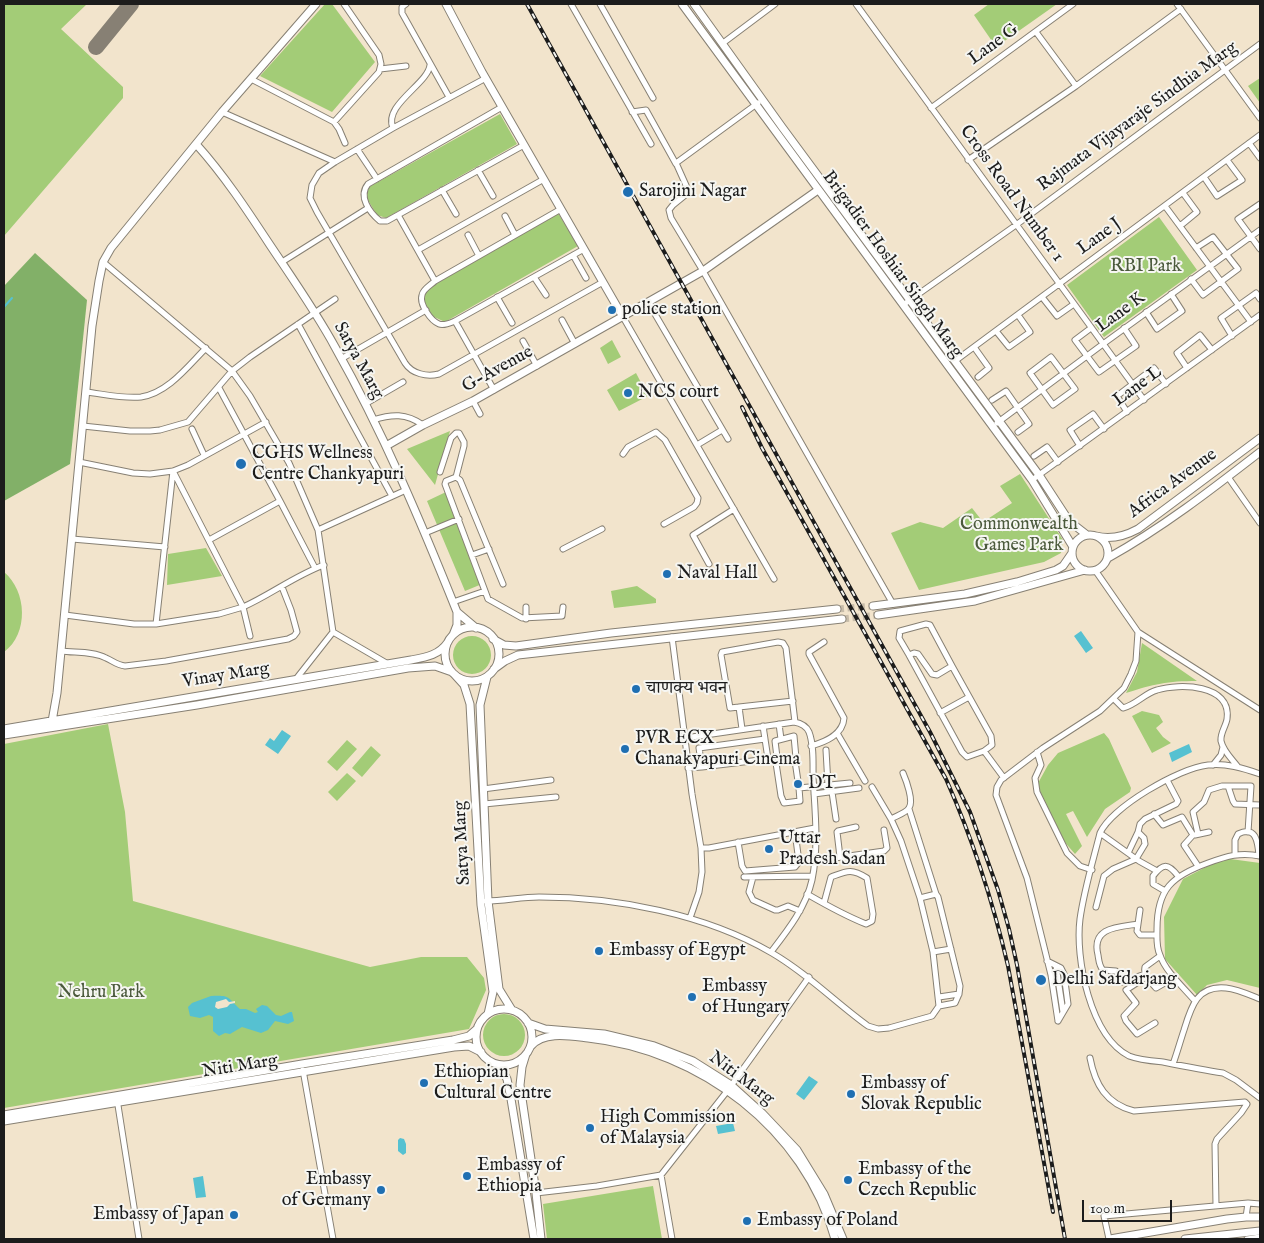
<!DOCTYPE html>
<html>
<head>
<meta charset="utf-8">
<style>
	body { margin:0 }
	#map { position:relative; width:1264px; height:1243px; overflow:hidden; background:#f2e4cc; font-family:"IM FELL English",serif }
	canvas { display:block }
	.frame { position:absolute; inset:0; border:5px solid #1c1c1c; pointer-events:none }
	.scale { position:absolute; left:1082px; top:1200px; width:90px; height:22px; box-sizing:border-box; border:2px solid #1c1c1c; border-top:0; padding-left:6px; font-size:15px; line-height:18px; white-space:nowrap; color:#1c1c1c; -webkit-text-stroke:4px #f6f6f2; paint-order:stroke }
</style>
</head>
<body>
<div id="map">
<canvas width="1264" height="1243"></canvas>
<div class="frame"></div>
<div class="scale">100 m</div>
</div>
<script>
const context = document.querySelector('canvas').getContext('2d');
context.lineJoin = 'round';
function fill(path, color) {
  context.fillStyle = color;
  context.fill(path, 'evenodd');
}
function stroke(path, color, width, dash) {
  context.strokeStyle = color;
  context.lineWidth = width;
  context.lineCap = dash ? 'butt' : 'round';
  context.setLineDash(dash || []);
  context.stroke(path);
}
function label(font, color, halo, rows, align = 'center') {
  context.font = font + ' "IM FELL English","Noto Serif Devanagari",serif';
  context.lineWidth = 4;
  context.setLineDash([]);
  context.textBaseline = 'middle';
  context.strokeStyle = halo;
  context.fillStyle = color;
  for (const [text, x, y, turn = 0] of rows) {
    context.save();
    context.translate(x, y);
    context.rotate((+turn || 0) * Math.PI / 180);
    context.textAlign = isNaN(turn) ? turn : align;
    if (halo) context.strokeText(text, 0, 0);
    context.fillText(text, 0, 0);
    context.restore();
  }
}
fill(new Path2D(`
	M4 4H87L61 29 123 87V98L4 236Z
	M325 4H332L375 62 332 112 260 76Z
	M989 4H1057L996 47 974 15Z
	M1260 78V103L1248 86Z
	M500 114 517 144 386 218 377 215 366 197 369 187Z
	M558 213 578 246 445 322 432 316 423 300 427 289Z
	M1159 217 1197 270 1104 337 1067 285Z
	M612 340 621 357 608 364 600 348Z
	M636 373 648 396 619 411 607 390Z
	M450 431 435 485 407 449Z
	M1020 474 1063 540 1061 553 1044 562 919 590 891 533 920 522 943 528 972 508 983 522 1012 503 1000 486Z
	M446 492 482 584 465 591 427 501Z
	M206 548 222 576 167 585 168 554Z
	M4 572C27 591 29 634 4 652Z
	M637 586 656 599V603L614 608 611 591Z
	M453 655a19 19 0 1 1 38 0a19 19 0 1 1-38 0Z
	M1142 643 1197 681C1167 681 1154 684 1126 693L1137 672Z
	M1142 711 1159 715 1163 722 1156 728 1163 737 1171 743 1152 753 1132 716Z
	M108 724 125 812 133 901 370 967 421 957H467L484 978 486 990 469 1029 4 1108V744Z
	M1104 733 1109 739 1131 788 1130 792 1105 809 1087 837 1073 811 1066 814 1082 846 1075 854 1062 839 1037 785 1048 765 1058 753Z
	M347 740 357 749 337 771 327 762Z
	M371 746 381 755 362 777 352 768Z
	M347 773 356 781 337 801 328 792Z
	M1223 858 1260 863V988L1227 980 1207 985 1197 995 1165 959 1164 917 1183 879Z
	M483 1035a21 21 0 1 1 42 0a21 21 0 1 1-42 0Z
	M653 1186 662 1239H547L543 1204Z`), '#a3cc77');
fill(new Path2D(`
	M35 253 87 300 70 464 4 501V286Z`), '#82b068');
fill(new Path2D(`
	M1081 631 1093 648 1086 653 1074 636Z
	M282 730 291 736 278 754 265 745 270 738 274 741Z
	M1189 744 1192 752 1172 762 1169 753Z
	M211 996C230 995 227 997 240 1009H246L255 1013 258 1012 256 1009 262 1005 267 1006 276 1015 281 1016 290 1012H292L294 1021 288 1024 275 1021 268 1030 261 1033 242 1027 230 1034 225 1033 219 1036 213 1031V1017L209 1015 200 1018 190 1016 188 1007 192 1003Z
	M809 1076 818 1082 804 1100 796 1094Z
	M733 1123 735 1131 718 1134 716 1126Z
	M400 1138 404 1139 406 1144V1153L403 1155 398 1151V1140Z
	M203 1176 206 1197 196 1198 193 1178Z`), '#56c1d1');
fill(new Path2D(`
	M226 999 229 1002 235 1001V1003L230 1004 227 1007 218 1009 215 1007 216 1002Z`), '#f2e4cc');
stroke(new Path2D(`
	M4 307 12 298`), '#56c1d1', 2);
stroke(new Path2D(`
	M96 47 131 4`), '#878074', 16);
stroke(new Path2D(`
	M837 609 873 606
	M842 619 878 615`), '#c7bca9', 7, [7, 3.5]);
const street = new Path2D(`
	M406 4 402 7V13L449 97
	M571 4 651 144
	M600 4 653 98
	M856 4 1144 400
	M1177 4 1260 118
	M1036 32 1076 86 1181 9
	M723 43 775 4
	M380 69 406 66
	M486 78 393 128 335 162 319 173 312 185 310 198 317 212 405 363C412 374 427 377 439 374L603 282
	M251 79 334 122 339 129 345 143
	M758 103 676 163 689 192 673 205 669 210 671 218 703 271 893 604
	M502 107 368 184C358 196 369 212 380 221H387L524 145
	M931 108 1073 4
	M222 112 335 162
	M632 112 646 110 676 164
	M334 122 379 72 381 64 379 55 344 4
	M393 128C383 105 428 84 430 65
	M1249 143 1260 158
	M357 149 377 179
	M968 160 1076 86
	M478 170 493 196
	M1204 177 1217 196 1242 180 1227 160
	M442 190 456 214
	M1260 204 1238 219 1260 249
	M1165 206 1251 322
	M561 209 435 281C431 285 423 289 422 295 419 304 431 321 439 324 444 326 450 323 455 321L584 249
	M398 215 435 281
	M505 216 515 235
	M1180 226 1197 212 1183 193
	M468 235 479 256
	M418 250 544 179
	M573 255 586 278
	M103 262 232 371 250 396 289 463 318 530 333 632
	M282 262 368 208
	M534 277 546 295
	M1191 279 1203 295 1238 269 1213 237 1196 248
	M497 297 512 323
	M1042 297 1057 316 1074 304
	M649 301 652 309 728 439
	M903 305 1016 225 1260 44
	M1146 312 1157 329 1182 311 1171 294
	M623 317 774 579
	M562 320 575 344
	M455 321 494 390
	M298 324 392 496
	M1091 328 1075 340 1099 372 1136 346 1124 328
	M996 331 1009 347 1030 332 1018 315
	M1232 336 1221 318 1256 293 1260 299
	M523 341 537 366
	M974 347 989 368 978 377
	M1051 357 1075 389 1053 405 1030 373Z
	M341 359 426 310
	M955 361 1260 135
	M1187 368 1177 353 1200 335 1212 350
	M219 388 280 501 315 568
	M86 392C103 394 124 399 141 397 168 393 188 366 206 348
	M992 400 1006 391 1029 424 1018 432
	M473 401 480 414
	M365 404 403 382
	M1127 412 1117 396 1154 368 1166 384
	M373 420C392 414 406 413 423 425
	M997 423 1103 344 1260 230
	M83 426 130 431H150L160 430 188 422 232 371 250 357 335 299
	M192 429 204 455
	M697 445 722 430
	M1080 446 1070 430 1093 414 1104 429
	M623 454 628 447 656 432 665 440 698 498 697 503 694 507 664 524
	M1034 456 1047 447 1058 462
	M79 462 133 473 150 474 173 471 188 465 266 422
	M173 471 243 607 219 614 156 624Z
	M440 472 451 438 456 433H459L464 442V446L456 477
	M1228 477 1260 523
	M1032 480 1260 315
	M318 530 406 490
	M425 533 459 519
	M72 539 165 547
	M209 540 280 501
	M563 549 602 529
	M472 555 489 549
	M709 564 693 535 734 509
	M1095 570 1138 632 1260 710
	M503 584 460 480 456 477 446 481 445 484 488 599 522 618 562 616 563 607
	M453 602 485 591
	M65 615 134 624H156
	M526 619V607
	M250 636 243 607C270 595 296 575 324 565
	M672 637 692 794 701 848 702 872 699 892 690 918
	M61 651C75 653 93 651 106 658 113 661 117 665 125 666L166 661 288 639 294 636 297 632 291 610 282 587
	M909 655 962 752 967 757 984 751
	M952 666 930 625 926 624 900 631 899 638 909 655 914 653 918 654 932 674 937 675 952 666 991 736 992 745 984 751 1004 778
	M296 679 333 632 388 664
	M1114 699 1123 708C1136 705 1145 693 1157 690 1179 683 1232 684 1227 719 1226 726 1220 733 1221 741 1223 751 1232 759 1238 767
	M793 701 730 708 721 655 722 652 778 642 783 643 786 648 795 722
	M739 707 742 729
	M940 713 969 697
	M779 724 781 739
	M837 733 865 781
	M685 738 794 722C800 723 806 725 809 732 814 745 813 763 813 777 815 811 819 846 812 880 806 907 788 930 771 952
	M811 746C825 742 843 735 844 718L809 654V652L824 642
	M826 750 828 785
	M1037 752 1041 765 1035 778 1037 792 1067 853 1080 866 1092 870
	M777 757 775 741 794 736 796 758
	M1213 765 1221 755 1223 747
	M702 767 768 759 765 739
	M688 768 702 767 699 748 765 739 763 726
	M1228 786 1233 801 1235 804 1260 805
	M872 787 891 819 901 841 920 898
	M799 788 795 761 776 763 781 796 784 803 800 801 799 788 850 783
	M483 789 551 780
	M832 792 836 819
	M814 794 859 788
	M484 804 556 797
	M1154 814 1163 825 1182 817 1193 835 1184 845 1198 866
	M891 819C896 816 906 813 909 808 914 801 906 780 903 773
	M1138 832 1140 824 1145 819 1176 804 1178 801 1167 780
	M1100 833C1093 861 1084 890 1080 919 1075 958 1090 1036 1129 1056 1139 1060 1152 1061 1163 1062 1183 1066 1203 1070 1223 1073L1236 1080 1260 1098
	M1198 834 1193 812 1204 802 1209 790 1222 786H1251L1248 832
	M1195 835 1209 832
	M738 842 742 866 745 871 795 867 799 862 795 832
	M701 848H709L815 828
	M1235 855V840L1238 834C1256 825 1258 842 1259 856
	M840 857 837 832 838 831 856 827
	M814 861 884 851 887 848 884 830
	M1157 871 1139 861 1100 833C1112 807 1179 768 1208 765 1226 763 1243 768 1260 774
	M744 877 812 876
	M753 877 749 892 753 900 775 910H778L788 906 800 911
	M1165 891 1153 884V876C1163 863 1168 863 1178 876
	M807 894C826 905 846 916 866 924L872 921 873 914 867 878C851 868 847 871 831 877L824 903
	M936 894 920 898 933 952 939 1006
	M486 901C504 901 521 897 539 897 616 897 705 914 772 953 808 974 836 1003 868 1026L878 1029 889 1028 932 1016 939 1006 955 1003 959 994 960 986 938 897 936 894 909 809
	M1096 907 1104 876 1113 869 1136 859 1145 844 1144 838 1138 832 1128 853
	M1140 910 1138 924C1118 927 1091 927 1098 955 1099 961 1099 966 1103 970L1116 971 1122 982 1145 974
	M1138 924 1137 931 1140 935H1157
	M933 952 951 949
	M1160 956 1145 967C1143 976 1150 981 1156 988L1175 977
	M1047 961 1061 968 1064 974 1068 1004 1058 1021
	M1056 966 1063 1012
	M1146 977 1126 990 1136 1003 1124 1016 1126 1021 1137 1034 1155 1023
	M939 997 959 994
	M1195 1001C1184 988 1165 971 1160 955 1156 947 1157 938 1157 929 1157 889 1172 876 1208 863 1227 856 1240 852 1260 856
	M1058 1021 1051 975 1027 878 996 795 997 787 1001 780 1043 748 1100 711 1124 688 1131 674 1136 661 1138 632
	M1090 1058C1095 1084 1106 1104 1134 1111L1245 1102 1247 1104 1241 1113 1217 1139 1215 1144 1216 1206
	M1173 1064C1177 1053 1180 1042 1184 1030 1191 1007 1197 985 1226 988 1237 989 1250 995 1260 999
	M303 1070 333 1239
	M117 1099 139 1239
	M661 1175 672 1239
	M536 1193 597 1186 661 1175 728 1090 809 977
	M1248 1203 1260 1204
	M1109 1239 1104 1216 1248 1203 1246 1217
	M1247 1239 1260 1237`);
const secondary = new Path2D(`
	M446 4 482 72 623 317
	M682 4 1032 480 1073 547
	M694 4 782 127 1039 475 1069 521 1087 535
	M196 144C224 175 247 210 270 245 292 278 316 312 335 347 383 432 421 522 457 612V625L453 635
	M386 446 423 425 473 401 703 271 818 190
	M1072 553a18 18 0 1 1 36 0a18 18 0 1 1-36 0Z
	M1096 536C1111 540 1125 536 1138 529L1260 438
	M1108 558C1162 528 1211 490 1260 452
	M873 606 965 594 1017 582 1056 570 1063 566 1072 553
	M457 612 476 628
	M878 615 975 601 1085 570
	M445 654a27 27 0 1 1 54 0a27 27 0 1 1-54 0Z
	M493 639 504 645 516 646 611 633 837 609
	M494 669 505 661 518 655 842 619
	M454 674 464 685 470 704 481 905 493 992 488 1014
	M487 677 480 705 488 901 499 989 512 1010
	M51 727 57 693 92 326 99 281 103 262 111 248 222 112 316 4
	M4 729 411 660C427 657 439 655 448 642
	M4 735 197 705 408 668 435 666 452 672
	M476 1037a28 28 0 1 1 56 0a28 28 0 1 1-56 0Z
	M528 1023 545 1029 604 1034 654 1046 693 1061 731 1085 762 1113 797 1150 824 1194 843 1239
	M531 1046C544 1031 570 1036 588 1038 700 1050 805 1129 835 1239
	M526 1054 522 1067 520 1085 536 1193 541 1239
	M499 1065 507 1079 511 1099 534 1239
	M4 1115 302 1064 453 1040 469 1036 477 1029
	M4 1121 454 1047 469 1046 481 1052
	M1110 1239 1227 1219 1246 1217H1260
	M1185 1239 1260 1231`);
stroke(street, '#878074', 7);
stroke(secondary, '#878074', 9);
stroke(street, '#fff', 5);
stroke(secondary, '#fff', 7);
const rail = new Path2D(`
	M527 4 930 732 970 812 998 890 1009 929 1017 965 1065 1239
	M742 407 762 448 946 779C973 840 993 902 1008 966L1053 1212`);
stroke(rail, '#1c1c1c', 4);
stroke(rail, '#f6f6f2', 2, [5.5]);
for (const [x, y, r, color] of [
	[628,192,6,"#1f6fb2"],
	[612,310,5,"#1f6fb2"],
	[628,393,5,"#1f6fb2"],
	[241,464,6,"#1f6fb2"],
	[667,574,5,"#1f6fb2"],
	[636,689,5,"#1f6fb2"],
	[625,749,5,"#1f6fb2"],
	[798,784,5,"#1f6fb2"],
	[769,849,5,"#1f6fb2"],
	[599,951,5,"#1f6fb2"],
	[1041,980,6,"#1f6fb2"],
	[692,997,5,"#1f6fb2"],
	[424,1083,5,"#1f6fb2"],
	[851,1094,5,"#1f6fb2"],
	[590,1128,5,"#1f6fb2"],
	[467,1176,5,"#1f6fb2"],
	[848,1180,5,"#1f6fb2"],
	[381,1190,5,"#1f6fb2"],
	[234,1215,5,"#1f6fb2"],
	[747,1221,5,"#1f6fb2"]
]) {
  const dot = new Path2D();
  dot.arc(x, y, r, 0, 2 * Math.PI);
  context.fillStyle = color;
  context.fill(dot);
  stroke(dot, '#f6f6f2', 2);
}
label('18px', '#1c1c1c', '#f6f6f2', [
	["Lane G",994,45,-36],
	["Rajmata Vijayaraje Sindhia Marg",1138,117,-36],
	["Cross Road Number 1",1011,194,54],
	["Lane J",1100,237,-36],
	["Brigadier Hoshiar Singh Marg",892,265,54],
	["Lane K",1121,313,-36],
	["Satya Marg",358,361,61],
	["G-Avenue",498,370,-29],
	["Lane L",1138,387,-36],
	["Africa Avenue",1173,484,-36],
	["Vinay Marg",226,676,-9],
	["Satya Marg",463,843,-93],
	["Niti Marg",240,1067,-9],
	["Niti Marg",741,1079,37]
]);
label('18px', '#1c1c1c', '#f6f6f2', [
	["Sarojini Nagar",639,192],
	["police station",622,310],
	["NCS court",638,393],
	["CGHS Wellness",252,454],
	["Centre Chankyapuri",252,475],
	["Naval Hall",677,574],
	["चाणक्य भवन",646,689],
	["PVR ECX",635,739],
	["Chanakyapuri Cinema",635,760],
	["DT",808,784],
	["Uttar",779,839],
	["Pradesh Sadan",779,860],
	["Embassy of Egypt",609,951],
	["Delhi Safdarjang",1052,980],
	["Embassy",702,987],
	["of Hungary",702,1008],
	["Ethiopian",434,1073],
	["Cultural Centre",434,1094],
	["Embassy of",861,1084],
	["Slovak Republic",861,1105],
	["High Commission",600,1118],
	["of Malaysia",600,1139],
	["Embassy of",477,1166],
	["Ethiopia",477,1187],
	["Embassy of the",858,1170],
	["Czech Republic",858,1191],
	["Embassy",371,1180,"right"],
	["of Germany",371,1201,"right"],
	["Embassy of Japan",224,1215,"right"],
	["Embassy of Poland",757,1221]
], 'left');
label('18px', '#4b5a3c', '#f6f6f2', [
	["RBI Park",1146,267],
	["Commonwealth",1019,525],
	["Games Park",1019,546],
	["Nehru Park",101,993]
]);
</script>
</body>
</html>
